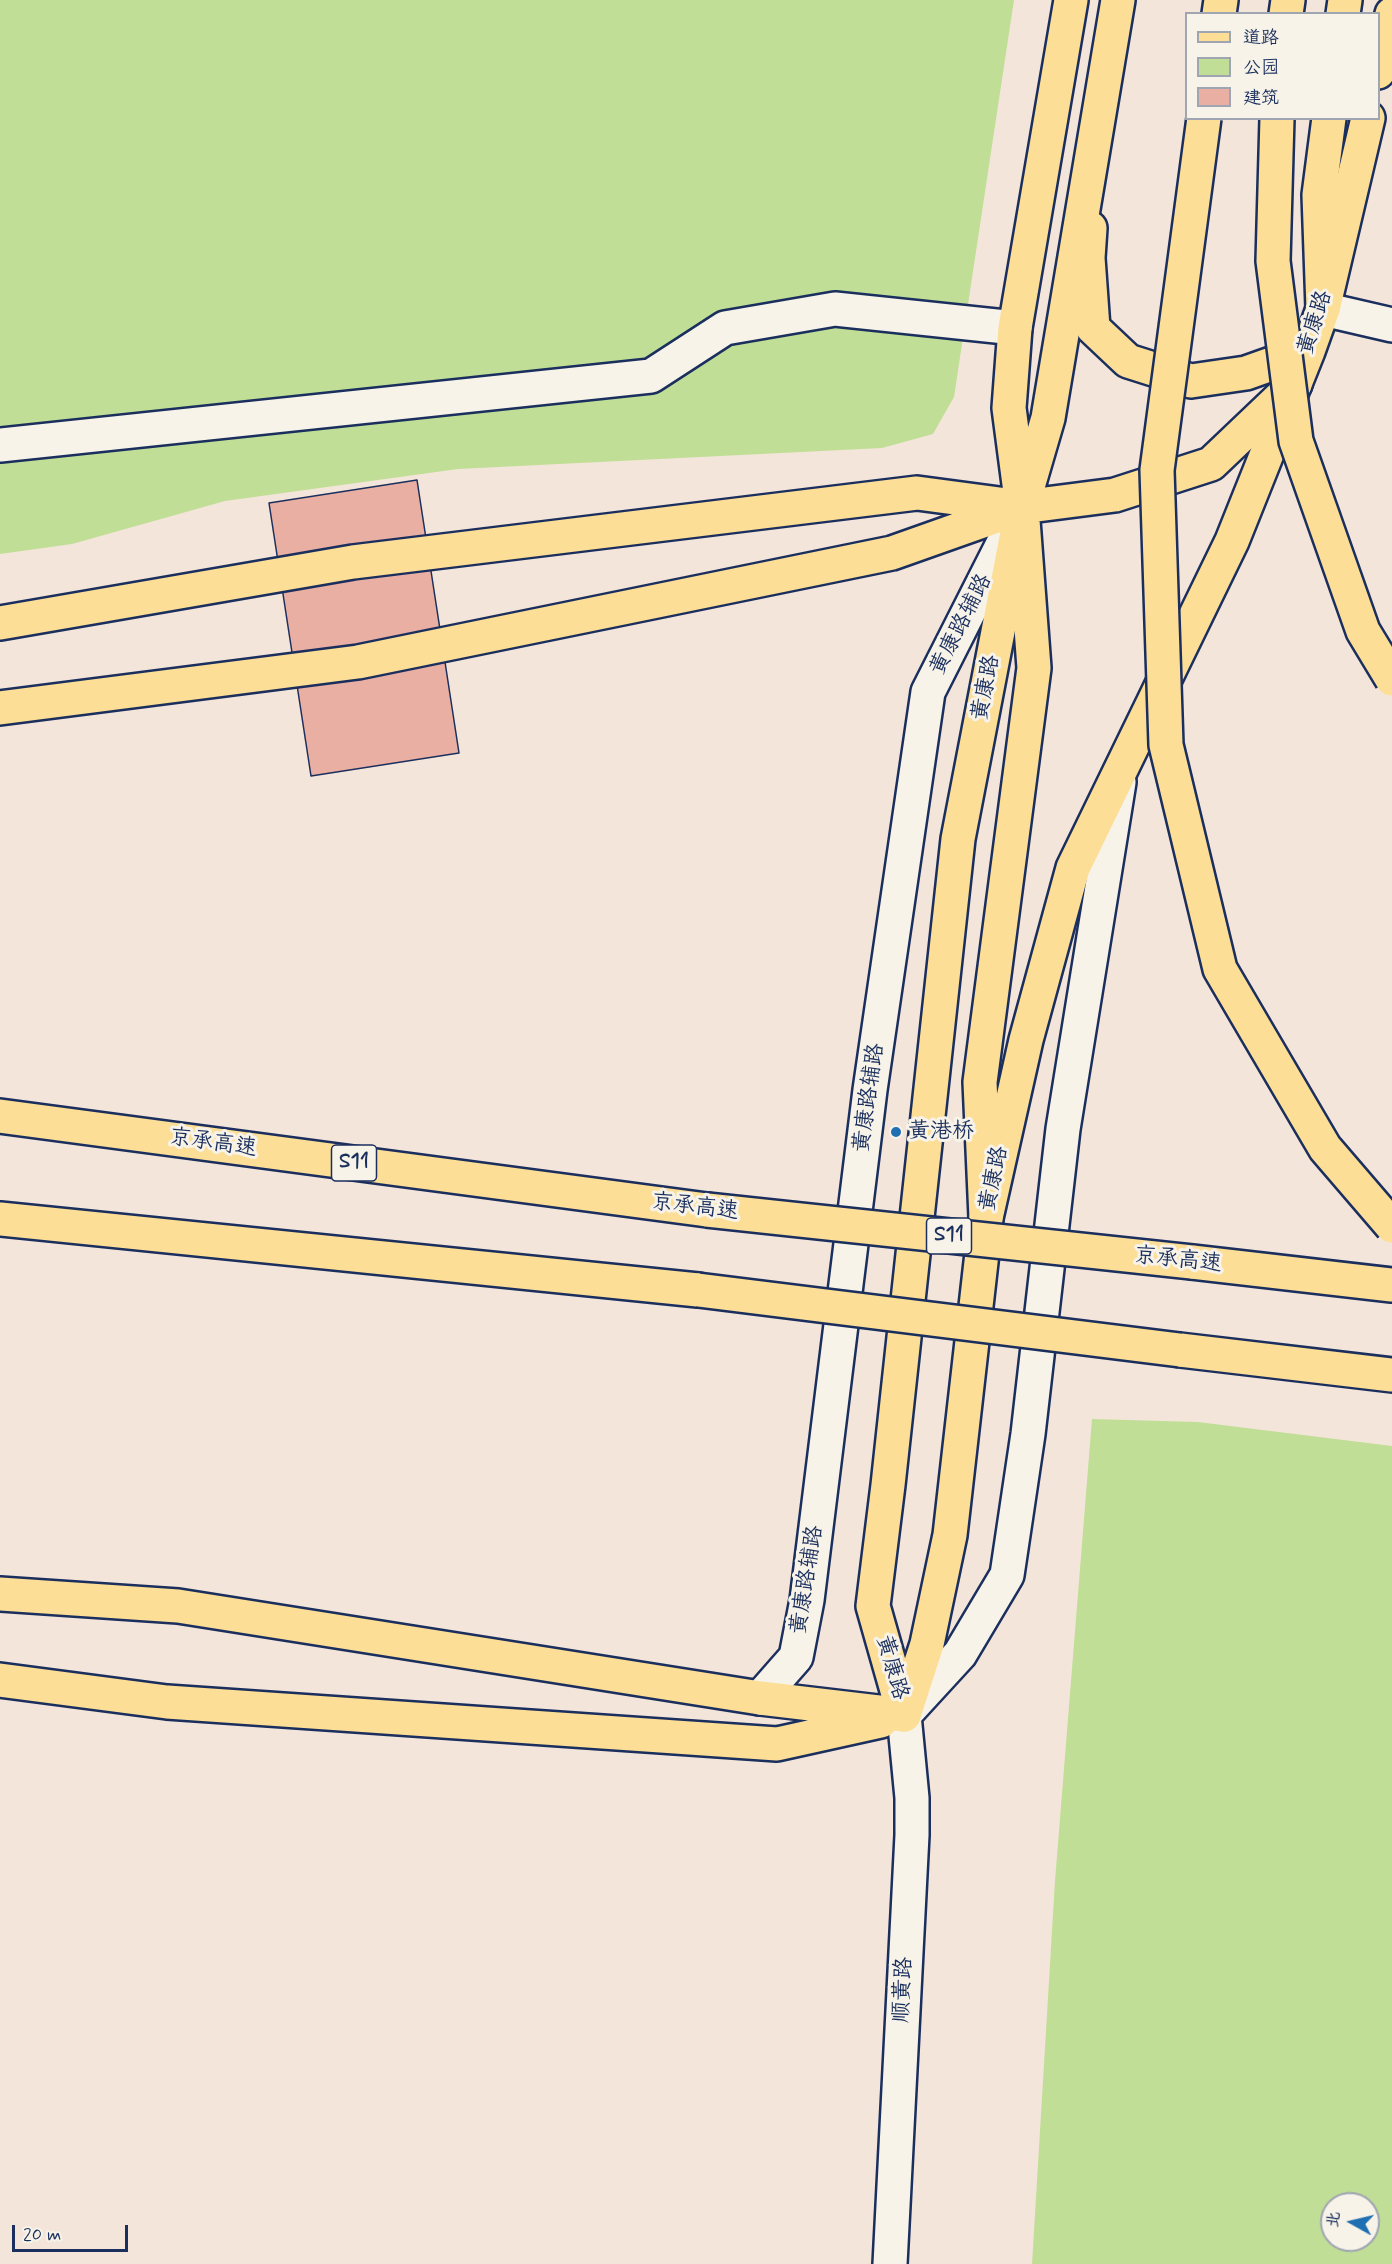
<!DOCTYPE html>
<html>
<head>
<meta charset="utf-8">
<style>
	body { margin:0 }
	#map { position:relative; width:1392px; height:2264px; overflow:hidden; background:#f4e5da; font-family:Mynerve,"LXGW WenKai TC",sans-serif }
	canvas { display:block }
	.legend { position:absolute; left:1185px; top:12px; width:195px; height:108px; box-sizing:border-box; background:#f7f3e8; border:2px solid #9fa5b1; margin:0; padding:8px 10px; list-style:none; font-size:18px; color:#1b2f5e }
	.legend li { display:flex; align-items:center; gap:12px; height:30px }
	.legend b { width:30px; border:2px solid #9fa5b1 }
	.north { position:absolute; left:1320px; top:2192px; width:60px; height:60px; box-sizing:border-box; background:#f7f3e8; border:2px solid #9fa5b1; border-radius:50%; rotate:278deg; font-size:16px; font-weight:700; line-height:24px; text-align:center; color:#1b2f5e }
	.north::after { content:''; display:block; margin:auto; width:21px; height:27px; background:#1f6fb2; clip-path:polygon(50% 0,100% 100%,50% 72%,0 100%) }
	.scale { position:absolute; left:12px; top:2225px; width:116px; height:27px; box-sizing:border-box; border:3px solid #1b2f5e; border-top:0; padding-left:8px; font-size:18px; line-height:21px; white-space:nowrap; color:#1b2f5e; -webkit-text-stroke:4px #f7f3e8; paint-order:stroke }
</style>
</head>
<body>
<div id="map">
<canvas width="1392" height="2264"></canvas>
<ul class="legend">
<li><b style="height:8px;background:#fcde96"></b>道路</li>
<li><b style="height:16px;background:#c0de96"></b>公园</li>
<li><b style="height:16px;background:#e8afa2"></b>建筑</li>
</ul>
<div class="north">北</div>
<div class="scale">20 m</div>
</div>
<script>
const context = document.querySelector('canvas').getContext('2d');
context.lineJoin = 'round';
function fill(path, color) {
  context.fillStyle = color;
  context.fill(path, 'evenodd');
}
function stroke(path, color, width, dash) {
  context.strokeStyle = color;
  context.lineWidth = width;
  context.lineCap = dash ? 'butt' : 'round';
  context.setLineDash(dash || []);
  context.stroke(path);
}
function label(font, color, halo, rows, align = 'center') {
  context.font = font + ' Mynerve,"LXGW WenKai TC",sans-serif';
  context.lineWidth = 6;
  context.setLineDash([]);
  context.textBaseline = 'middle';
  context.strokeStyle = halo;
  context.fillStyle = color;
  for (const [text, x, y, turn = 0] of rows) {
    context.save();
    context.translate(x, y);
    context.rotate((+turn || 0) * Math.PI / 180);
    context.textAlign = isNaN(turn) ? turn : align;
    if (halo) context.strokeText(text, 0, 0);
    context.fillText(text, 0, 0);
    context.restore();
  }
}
fill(new Path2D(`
	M0 0H1014L954 397 933 434 882 448 458 469 225 501 72 544 0 554Z
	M1092 1419 1198 1422 1392 1446V2264H1032L1055 1881ZM1332 2204H1368V2240H1332Z`), '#c0de96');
const building = new Path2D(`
	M417 480 459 753 311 776 269 503Z`);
fill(building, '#e8afa2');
stroke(building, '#1b2f5e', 1.5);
const minor = new Path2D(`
	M1323 309 1392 325
	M0 445 651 376 725 328 835 309 1015 328
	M760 1698 796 1657 807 1600 870 1090 928 692 1014 522
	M890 2264 912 1835V1798L904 1715 960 1654 1007 1575 1028 1434 1063 1129 1119 782`);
const major = new Path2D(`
	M1378 72 1392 14
	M1090 228 1088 258 1093 328 1128 361 1191 381 1246 373 1308 351
	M904 1715 873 1606 888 1485 958 839 1022 507 1009 408 1015 328 1071 0
	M904 1715 927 1644 950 1535 986 1218 1026 1040 1073 868 1232 541 1308 351 1323 309 1368 118`);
const highway = new Path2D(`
	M1219 14 1221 0
	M1286 14 1288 0
	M1343 14 1345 0
	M1323 309 1319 195 1329 118
	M1022 507 1048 418 1118 0
	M0 623 353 562 917 493 1022 507 1034 668 980 1082 986 1218
	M0 708 358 662 892 553 1022 507 1115 495 1211 464 1295 384
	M0 1116 707 1210
	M0 1219 698 1290
	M1192 1262 1392 1285
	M1180 1350 1392 1375
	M0 1594 178 1606 760 1698 904 1715
	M0 1680 167 1702 777 1744 881 1721`);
stroke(minor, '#1b2f5e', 38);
stroke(major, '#1b2f5e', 38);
stroke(highway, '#1b2f5e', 38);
stroke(minor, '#f7f3e8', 33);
stroke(major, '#fcde96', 33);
stroke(highway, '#fcde96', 33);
const highwayBridge = new Path2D(`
	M1204 118 1157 470 1166 745 1220 969 1325 1148 1392 1226
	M1277 118 1273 261 1296 441 1363 631 1392 679
	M707 1210 1192 1262
	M698 1290 1180 1350`);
stroke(highwayBridge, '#1b2f5e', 38, []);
stroke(highwayBridge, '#fcde96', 33);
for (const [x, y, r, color] of [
	[896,1132,6,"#1f6fb2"]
]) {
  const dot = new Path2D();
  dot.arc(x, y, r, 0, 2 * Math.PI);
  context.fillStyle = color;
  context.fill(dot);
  stroke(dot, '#f7f3e8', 2);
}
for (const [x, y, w] of [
	[354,1163,45],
	[949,1236,45]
]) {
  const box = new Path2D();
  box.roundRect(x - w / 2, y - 18, w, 36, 4.5);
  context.fillStyle = '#f7f3e8';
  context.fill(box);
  stroke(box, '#1b2f5e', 1.5);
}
label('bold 21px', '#1b2f5e', null, [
	["S11",354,1163],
	["S11",949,1236]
]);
label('22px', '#1b2f5e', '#f7f3e8', [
	["黄康路",1316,323,-72],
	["黄康路辅路",962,625,-63],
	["黄康路",987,688,-79],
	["黄康路辅路",870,1098,-82],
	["京承高速",213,1144,8],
	["黄康路",995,1179,-78],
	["京承高速",695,1208,7],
	["京承高速",1178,1261,6],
	["黄康路辅路",808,1580,-81],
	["黄康路",891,1668,74],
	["顺黄路",904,1990,-87]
]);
label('22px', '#1b2f5e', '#f7f3e8', [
	["黄港桥",908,1132]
], 'left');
</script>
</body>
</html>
